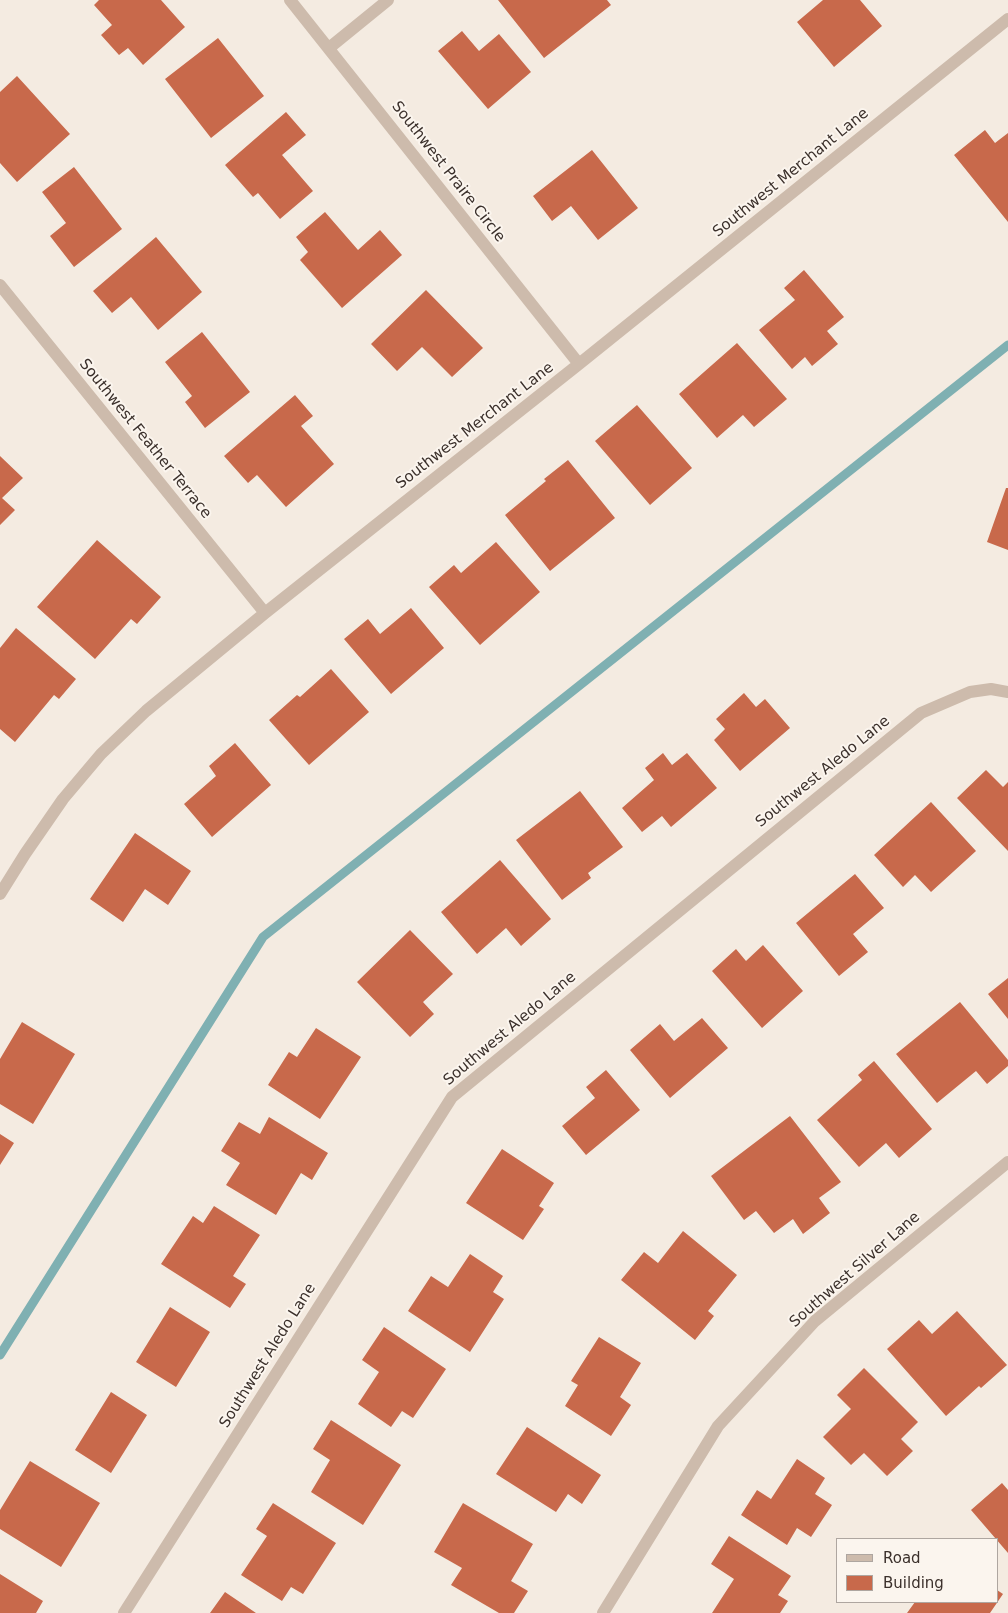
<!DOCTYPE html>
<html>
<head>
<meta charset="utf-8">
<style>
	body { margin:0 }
	#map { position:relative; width:1008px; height:1613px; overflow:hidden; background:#f4ebe1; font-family:"DejaVu Sans",sans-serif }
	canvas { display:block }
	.legend { position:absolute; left:836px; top:1538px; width:162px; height:65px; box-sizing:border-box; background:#fbf5ee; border:1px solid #aea6a0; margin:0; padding:6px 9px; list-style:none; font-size:15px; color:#3b302b }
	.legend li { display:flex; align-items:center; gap:10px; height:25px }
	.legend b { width:25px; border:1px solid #aea6a0 }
</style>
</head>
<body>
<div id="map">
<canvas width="1008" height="1613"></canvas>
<ul class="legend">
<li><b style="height:6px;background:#cdbbac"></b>Road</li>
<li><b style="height:14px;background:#c8694b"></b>Building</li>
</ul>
</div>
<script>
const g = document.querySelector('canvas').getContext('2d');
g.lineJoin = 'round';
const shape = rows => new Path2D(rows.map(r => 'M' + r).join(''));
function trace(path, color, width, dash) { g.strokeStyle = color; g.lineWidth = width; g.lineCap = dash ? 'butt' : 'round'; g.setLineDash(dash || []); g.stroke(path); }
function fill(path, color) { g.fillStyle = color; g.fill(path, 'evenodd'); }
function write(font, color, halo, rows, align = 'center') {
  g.font = font + ' "DejaVu Sans",sans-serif'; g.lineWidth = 4; g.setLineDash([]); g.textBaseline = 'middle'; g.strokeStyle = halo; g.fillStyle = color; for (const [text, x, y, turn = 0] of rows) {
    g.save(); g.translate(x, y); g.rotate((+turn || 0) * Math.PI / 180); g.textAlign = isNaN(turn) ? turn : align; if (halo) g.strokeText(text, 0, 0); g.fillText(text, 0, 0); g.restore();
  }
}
trace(shape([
	[0,1355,263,937,1008,345]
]), '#7fb0b2', 9);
fill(shape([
	[99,0,161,0,185,27,143,65,128,48,119,55,101,35,112,25,94,5],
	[498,0,607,0,611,5,544,58],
	[823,0,860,0,882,26,834,67,797,22],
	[462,31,479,51,499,34,531,72,488,109,438,51],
	[218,38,264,96,211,138,165,79],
	[17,76,70,134,17,182,0,163,0,92],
	[286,112,306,135,282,155,313,191,280,219,258,193,253,197,225,165],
	[985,130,995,143,1008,133,1008,222,954,155],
	[592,150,638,208,598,240,571,206,552,221,533,196],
	[74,167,122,229,74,267,50,236,66,223,42,192],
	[325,212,358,250,380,230,402,255,342,308,300,260,308,252,296,237],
	[156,237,202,292,158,330,131,297,112,313,93,291],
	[804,270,844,317,827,331,838,344,812,366,805,357,792,369,759,330,795,300,784,288],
	[426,290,483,348,452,377,422,347,397,371,371,344],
	[202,332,250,392,205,428,185,402,192,396,165,362],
	[737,343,787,399,754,427,743,415,717,438,679,394],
	[295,395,313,416,301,426,334,464,286,507,257,475,248,483,224,456],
	[637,405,692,468,650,505,595,441],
	[0,456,23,478,2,498,15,510,0,525],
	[568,460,615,518,550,571,505,515,546,481,544,479],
	[1006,488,1008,488,1008,550,987,542],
	[97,540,161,597,137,624,131,619,95,659,37,607],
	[496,542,540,592,480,645,429,587,454,565,461,573],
	[411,608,444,648,391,694,344,639,368,619,380,634],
	[16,628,76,679,59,699,54,695,15,742,0,729,0,648],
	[331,669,369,712,309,765,269,720,297,695,300,697],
	[744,693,756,707,765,699,790,728,740,771,714,740,725,729,716,719],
	[235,743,271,785,212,837,184,804,216,776,209,766],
	[663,753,672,765,687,753,717,788,671,827,662,816,642,832,622,808,654,780,645,768],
	[986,770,1003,787,1008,782,1008,851,957,798],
	[580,791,623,847,588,873,591,878,562,900,516,840],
	[931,802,976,851,931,892,915,875,903,887,874,855],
	[135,833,191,871,168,905,145,889,123,922,90,899],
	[500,860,551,919,521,946,506,928,477,954,441,912],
	[855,874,884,908,853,934,868,952,839,976,796,923],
	[410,930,453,974,423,1002,434,1014,410,1037,357,982],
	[763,945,803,991,762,1028,712,971,736,949,746,961],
	[1008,978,1008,1019,988,994],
	[960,1002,1008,1060,1008,1066,987,1084,976,1071,937,1103,896,1054],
	[702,1018,728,1048,670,1098,630,1050,660,1024,674,1041],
	[22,1022,75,1054,33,1124,0,1104,0,1059],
	[316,1028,361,1057,320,1119,268,1085,289,1052,297,1057],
	[874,1061,932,1129,899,1158,886,1143,859,1167,817,1120,862,1080,858,1075],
	[606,1070,640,1110,586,1155,562,1126,595,1098,586,1087],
	[790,1116,841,1182,819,1198,830,1213,803,1234,793,1219,774,1233,756,1211,744,1220,711,1176],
	[269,1117,328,1153,312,1180,301,1173,276,1215,226,1185,240,1163,221,1151,239,1122,260,1134],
	[0,1134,14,1143,0,1165],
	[502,1149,554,1183,539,1206,544,1209,523,1240,466,1203],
	[214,1206,260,1235,233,1276,246,1284,230,1308,161,1264,193,1216,203,1223],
	[683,1231,737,1275,708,1311,714,1316,695,1340,621,1280,644,1252,658,1263],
	[470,1254,503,1276,493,1292,504,1299,470,1352,408,1311,431,1276,448,1287],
	[170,1307,210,1332,176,1387,136,1362],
	[957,1311,1007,1365,981,1388,979,1386,946,1416,887,1349,919,1320,932,1334],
	[384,1327,446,1369,413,1418,402,1411,391,1427,358,1404,379,1372,362,1360],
	[599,1337,641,1363,620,1397,631,1405,611,1436,565,1406,578,1385,571,1381],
	[864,1368,918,1422,901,1439,913,1451,887,1476,864,1453,851,1465,823,1437,851,1409,837,1395],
	[111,1392,147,1415,111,1473,75,1450],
	[331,1420,401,1465,363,1525,311,1492,330,1460,313,1449],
	[527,1427,601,1475,582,1504,568,1494,556,1512,496,1474],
	[797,1459,825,1478,815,1494,832,1505,811,1537,797,1528,787,1545,741,1515,757,1490,771,1499],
	[30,1461,100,1503,61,1567,0,1529,0,1510],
	[1002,1483,1008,1490,1008,1553,971,1510],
	[273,1503,336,1543,303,1594,291,1587,282,1601,241,1575,267,1536,256,1529],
	[463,1503,533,1544,511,1581,528,1591,514,1613,499,1613,451,1585,462,1568,434,1552],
	[729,1536,791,1576,778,1595,788,1601,780,1613,712,1613,734,1579,711,1564],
	[0,1574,43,1601,36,1613,0,1613],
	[997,1590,1003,1594,990,1613,907,1613,915,1602,997,1602],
	[225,1592,256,1613,210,1613]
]), '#c8694b');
trace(shape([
	[290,0,579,364],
	[329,48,388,0],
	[0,285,265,613],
	[0,894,25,854,63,799,101,754,146,711,265,613,579,364,1008,19],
	[124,1613,452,1097,921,713,970,692,991,689,1008,692],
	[603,1613,718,1426,815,1321,1008,1162]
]), '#cdbbac', 12);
write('15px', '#3b302b', '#fbf5ee', [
	["Southwest Praire Circle",448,172,52],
	["Southwest Merchant Lane",791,173,-39],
	["Southwest Merchant Lane",475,426,-38],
	["Southwest Feather Terrace",145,439,51],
	["Southwest Aledo Lane",823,772,-39],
	["Southwest Aledo Lane",510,1029,-40],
	["Southwest Silver Lane",855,1270,-41],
	["Southwest Aledo Lane",268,1356,-58]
]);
</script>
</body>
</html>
